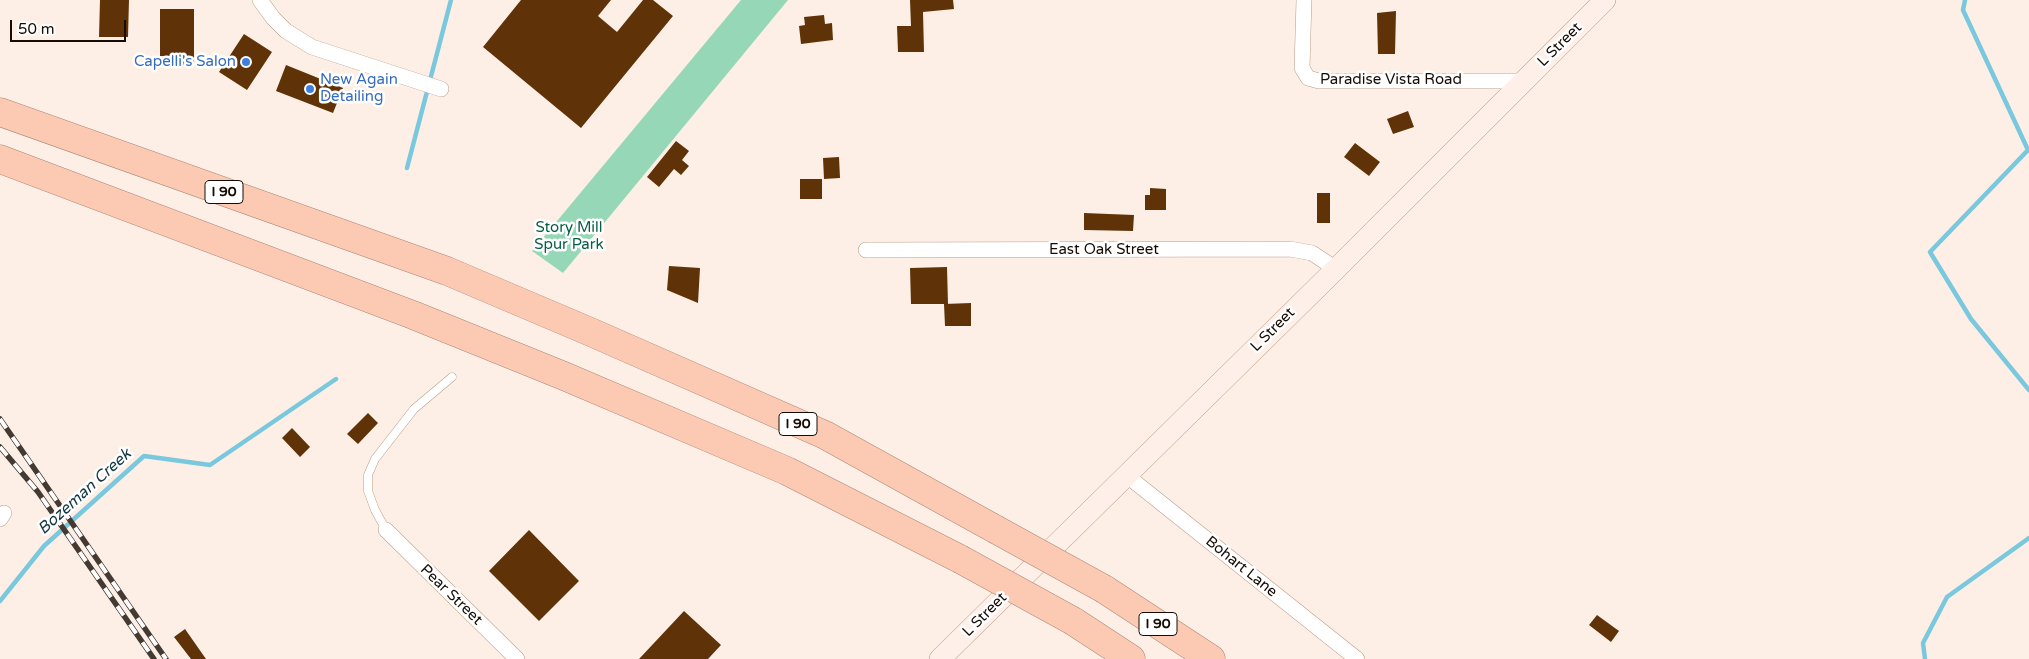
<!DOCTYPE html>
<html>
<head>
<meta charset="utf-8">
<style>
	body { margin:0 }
	#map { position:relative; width:2029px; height:659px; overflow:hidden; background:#fdefe6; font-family:"Varela Round",sans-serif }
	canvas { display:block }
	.scale { position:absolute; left:10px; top:20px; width:116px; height:22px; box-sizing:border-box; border:2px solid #160c05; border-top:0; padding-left:6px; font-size:15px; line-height:18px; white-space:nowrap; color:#160c05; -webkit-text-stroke:4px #fff; paint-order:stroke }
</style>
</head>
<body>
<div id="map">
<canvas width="2029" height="659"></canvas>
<div class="scale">50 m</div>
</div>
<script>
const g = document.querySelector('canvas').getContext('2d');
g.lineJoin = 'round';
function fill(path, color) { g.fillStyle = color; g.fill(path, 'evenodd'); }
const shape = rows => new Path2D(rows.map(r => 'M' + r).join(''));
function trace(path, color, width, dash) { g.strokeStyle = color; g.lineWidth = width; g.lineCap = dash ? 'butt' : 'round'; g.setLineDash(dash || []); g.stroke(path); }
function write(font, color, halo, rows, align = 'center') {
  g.font = font + ' "Varela Round",sans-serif'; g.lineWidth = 5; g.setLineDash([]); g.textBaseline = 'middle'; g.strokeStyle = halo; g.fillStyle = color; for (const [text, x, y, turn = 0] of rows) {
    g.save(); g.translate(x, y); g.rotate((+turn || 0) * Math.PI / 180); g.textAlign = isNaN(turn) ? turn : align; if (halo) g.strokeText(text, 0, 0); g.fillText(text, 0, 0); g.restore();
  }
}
fill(shape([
	[741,0,788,0,563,273,532,251]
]), '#96d7b7');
trace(shape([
	[1965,0,1963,10,2028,150,1930,252,1971,319,2029,390],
	[407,168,451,0],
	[0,601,44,546,144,456,210,465,336,379],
	[1925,659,1923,643,1947,597,2029,538]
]), '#79c8dd', 4.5);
fill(shape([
	[100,0,129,0,128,37,99,37],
	[521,0,611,0,598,16,617,32,643,0,653,0,673,16,581,128,483,47],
	[910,0,953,0,954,9,923,12,924,52,898,52,897,26,911,26],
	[160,9,194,9,194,65,180,65,180,56,160,56],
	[1396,11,1395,54,1378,54,1377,13],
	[824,15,825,24,832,23,833,40,801,44,799,26,805,25,804,17],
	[244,34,272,52,247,90,219,72],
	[286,65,343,88,333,113,276,91],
	[1408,111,1414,127,1393,134,1387,119],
	[676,141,689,151,682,160,689,166,681,175,674,169,659,187,647,177],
	[1355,143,1380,162,1369,176,1344,157],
	[839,157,840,178,824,179,823,158],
	[800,179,822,179,822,199,800,199],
	[1150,188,1166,189,1166,210,1145,210,1145,195,1150,195],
	[1317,193,1330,193,1330,223,1317,223],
	[1084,213,1134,215,1133,231,1084,230],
	[669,266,700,268,698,303,667,290],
	[947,267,948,304,911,304,910,268],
	[971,303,971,326,945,326,944,304],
	[368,413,378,423,358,444,347,434],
	[292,428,310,447,300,457,282,438],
	[529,530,579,581,539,621,489,571],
	[684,611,721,645,708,659,639,659],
	[1597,615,1619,631,1611,642,1589,625],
	[185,629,206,659,191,659,174,637]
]), '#5f3307');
const lane = shape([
	[386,530,375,510,368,491,368,475,375,459,414,409,452,377]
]);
const street = shape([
	[260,0,273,18,286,31,312,47,441,89],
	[1304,0,1302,68,1308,78,1319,81,1524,81],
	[866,250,1290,249,1312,253,1336,269],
	[1126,475,1357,659],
	[0,519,4,513],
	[386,530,517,659]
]);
const secondary = shape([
	[940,659,1336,269,1605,0]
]);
const highway = shape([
	[0,112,447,271,593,333,825,435,995,529],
	[0,159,413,315,564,376,787,471,960,559],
	[1104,589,1211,659],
	[1073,621,1131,659]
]);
trace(lane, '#bb9d87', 9);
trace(street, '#bb9d87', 16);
trace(secondary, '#bb9d87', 22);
trace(highway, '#ac8776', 29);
trace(lane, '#fff', 8);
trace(street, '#fff', 15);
trace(secondary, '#feefe8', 21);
trace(highway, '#fcc9b3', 28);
const rail = shape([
	[0,419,166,659],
	[0,447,38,492,154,659]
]);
trace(rail, '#443a32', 5.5);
trace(rail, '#fff', 4, [11]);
const highwayBridge = shape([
	[995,529,1104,589],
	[960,559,1073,621]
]);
trace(highwayBridge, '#ac8776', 29, []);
trace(highwayBridge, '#fcc9b3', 28);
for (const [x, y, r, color] of [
	[246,62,5,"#3f7fe0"],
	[310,89,5,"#3f7fe0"]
]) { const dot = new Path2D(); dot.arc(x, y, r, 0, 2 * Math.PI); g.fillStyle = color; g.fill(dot); trace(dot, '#fff', 2); }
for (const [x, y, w] of [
	[224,192,38],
	[798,424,38],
	[1158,624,38]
]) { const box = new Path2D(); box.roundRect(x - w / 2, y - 11.5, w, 23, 4); g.fillStyle = '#fff'; g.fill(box); trace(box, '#160c05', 1); }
write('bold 14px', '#160c05', null, [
	["I 90",224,192],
	["I 90",798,424],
	["I 90",1158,624]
]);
write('15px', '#160c05', '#fff', [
	["L Street",1560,45,-45],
	["Paradise Vista Road",1391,80],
	["East Oak Street",1104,250],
	["L Street",1273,330,-45],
	["Bohart Lane",1241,567,39],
	["Pear Street",451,595,44],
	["L Street",985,615,-45]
]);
write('15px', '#366cbe', '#fff', [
	["Capelli's Salon",236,62],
	["New Again",320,80,"left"],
	["Detailing",320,97,"left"]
], 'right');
write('15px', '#065e41', '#fff', [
	["Story Mill",569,228],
	["Spur Park",569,245]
]);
write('italic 16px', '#113740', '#fff', [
	["Bozeman Creek",85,492,-42]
]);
</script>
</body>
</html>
